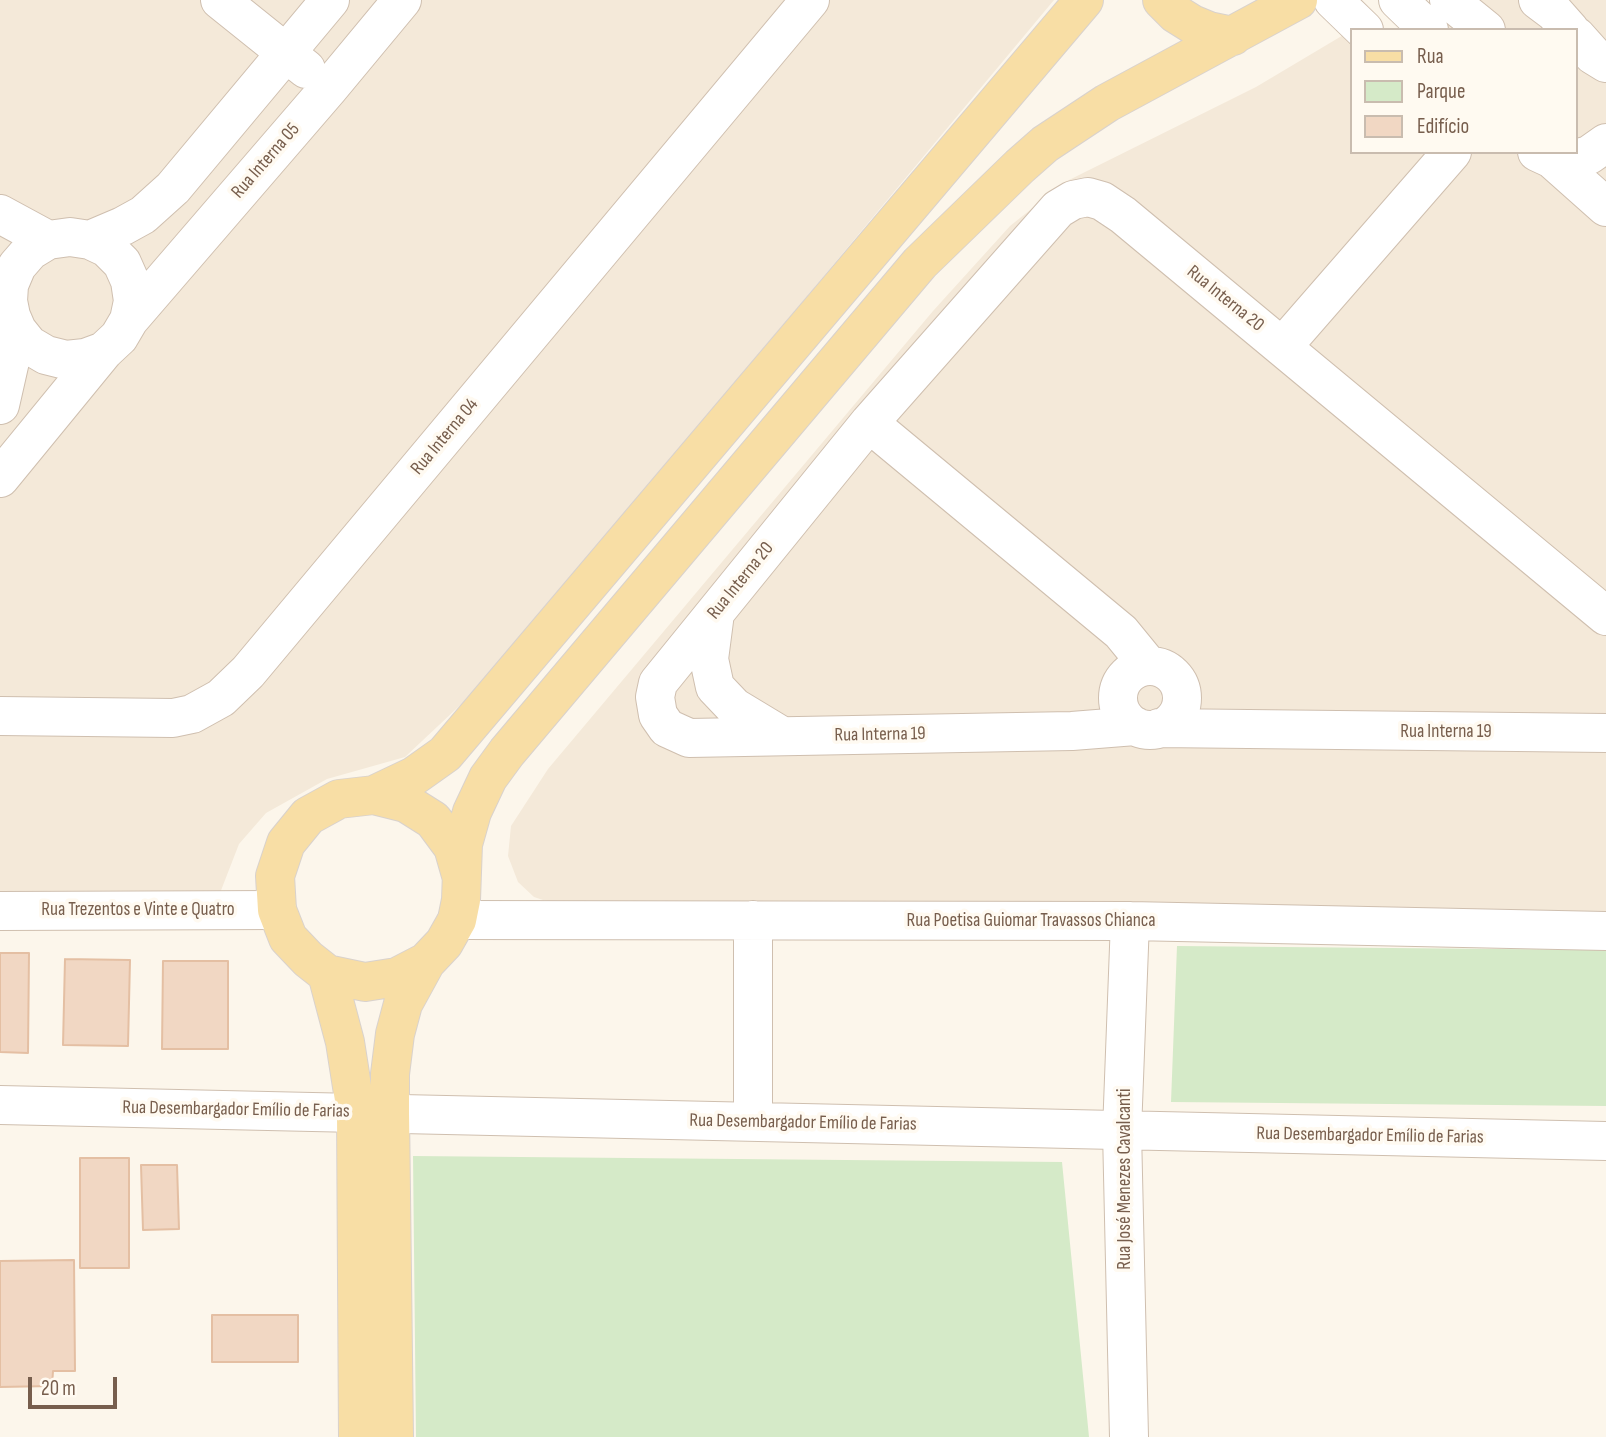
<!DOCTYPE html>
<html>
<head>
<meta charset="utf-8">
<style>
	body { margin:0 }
	#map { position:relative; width:1606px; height:1437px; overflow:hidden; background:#fcf6eb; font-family:"Sofia Sans Condensed",sans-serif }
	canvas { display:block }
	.legend { position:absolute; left:1350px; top:28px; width:228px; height:126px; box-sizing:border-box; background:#fffaf1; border:2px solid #c9bcaf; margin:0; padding:9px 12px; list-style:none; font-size:21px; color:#775e4d }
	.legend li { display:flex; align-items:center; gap:14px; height:35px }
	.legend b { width:35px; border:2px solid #c9bcaf }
	.scale { position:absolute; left:28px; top:1377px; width:89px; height:32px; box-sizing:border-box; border:4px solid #775e4d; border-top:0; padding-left:9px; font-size:21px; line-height:24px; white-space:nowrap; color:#775e4d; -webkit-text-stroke:5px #fffaf1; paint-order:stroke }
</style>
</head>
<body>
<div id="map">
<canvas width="1606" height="1437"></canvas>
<ul class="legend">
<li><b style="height:9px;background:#f8dea5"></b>Rua</li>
<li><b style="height:19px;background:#d5eac8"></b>Parque</li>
<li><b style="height:19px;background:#f1d7c3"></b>Edifício</li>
</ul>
<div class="scale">20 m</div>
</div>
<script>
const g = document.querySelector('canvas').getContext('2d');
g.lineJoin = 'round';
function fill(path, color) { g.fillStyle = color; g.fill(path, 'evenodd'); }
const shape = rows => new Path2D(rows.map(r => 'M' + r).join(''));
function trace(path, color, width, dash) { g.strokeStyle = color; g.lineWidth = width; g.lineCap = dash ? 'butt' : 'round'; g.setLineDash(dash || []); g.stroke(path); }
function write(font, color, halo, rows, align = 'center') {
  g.font = font + ' "Sofia Sans Condensed",sans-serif'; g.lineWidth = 7; g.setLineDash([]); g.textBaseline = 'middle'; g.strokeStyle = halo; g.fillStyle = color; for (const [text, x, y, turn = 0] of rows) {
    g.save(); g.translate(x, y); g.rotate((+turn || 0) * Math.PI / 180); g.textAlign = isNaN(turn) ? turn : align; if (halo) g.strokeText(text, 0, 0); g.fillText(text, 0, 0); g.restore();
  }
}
fill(shape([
	[0,0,1054,0,487,680,405,757,327,779,266,813,239,844,220,893,0,904],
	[1454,0,1606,0,1606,929,564,907,534,897,518,882,508,856,511,826,548,769,933,311,1010,226,1065,182,1256,87,1345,34,1352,40,1352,152,1576,152,1576,30,1429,30]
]), '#f4e9d9');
fill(shape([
	[1177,946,1606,950,1606,1106,1171,1102],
	[413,1156,1062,1162,1089,1437,416,1437]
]), '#d5eac8');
const building = shape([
	[0,953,29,953,28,1053,0,1052,0,953],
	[65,959,130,960,128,1046,63,1045,65,959],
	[163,961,228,961,228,1049,162,1049,163,961],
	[80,1158,129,1158,129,1268,80,1268,80,1158],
	[141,1165,177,1165,179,1229,143,1230,141,1165],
	[74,1260,75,1371,53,1371,52,1386,0,1387,0,1261,74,1260],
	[212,1315,298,1315,298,1362,212,1362,212,1315]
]);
fill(building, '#f1d7c3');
trace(building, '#e4bfa3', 2);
const minor = shape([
	[220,0,306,69],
	[1333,0,1364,30],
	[1398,0,1429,30],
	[1449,0,1486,30],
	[1538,0,1554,12,1570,30],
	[1576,36,1593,55,1606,63],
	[1537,152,1552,159,1570,160,1589,155,1606,143],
	[1552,159,1606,207],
	[0,214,48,240],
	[90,240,123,226,143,215,173,188,330,0],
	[129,320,329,88,402,0],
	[1283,346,1452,152],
	[0,405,17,330],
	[869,423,1121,632,1148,665],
	[0,478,104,351,119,337,129,320,133,301,130,281,122,263,107,248,90,240,70,237,48,240,30,251,17,266,9,285,8,301,11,316,17,330,29,345,46,355,66,360,85,358,104,351],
	[715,613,709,659,715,687,734,707,782,736],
	'1118 698a32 32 0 1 1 64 0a32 32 0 1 1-64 0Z',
	[0,716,173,718,192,714,221,698,248,672,810,0],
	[1135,726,1072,731,689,738,667,728,658,715,655,697,658,683,869,423,1058,209,1073,200,1088,197,1102,201,1123,215,1606,616],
	[1159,728,1606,733],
	[0,911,277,910],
	[457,920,1130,921,1606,931],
	[753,920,753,1121],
	[0,1105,1606,1141],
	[1129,1437,1122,1131,1130,921]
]);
const major = shape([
	[1162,0,1176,14,1192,24,1209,31,1233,36],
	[374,795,406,803,433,820,453,847,461,875],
	[426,962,397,977,365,982,327,974,308,959,288,938,277,910,275,876,286,843,308,816,339,799,374,795,414,776,445,754,1084,0],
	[327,974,345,1042,356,1112,358,1437],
	[394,1437,390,1112,390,1074,395,1034,403,1004,426,962,444,943,457,920,461,900,463,844,472,812,488,778,507,752,920,263,1020,166,1045,144,1107,103,1298,0]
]);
trace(minor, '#cfbfaf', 40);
trace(major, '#d9d2cd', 40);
trace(minor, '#fff', 38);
trace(major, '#f8dea5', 38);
write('19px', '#775e4d', '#fffaf1', [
	["Rua Interna 05",266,161,-49],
	["Rua Interna 20",1225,299,39],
	["Rua Interna 04",445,437,-50],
	["Rua Interna 20",741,581,-51],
	["Rua Interna 19",1446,732],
	["Rua Interna 19",880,735,-1],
	["Rua Trezentos e Vinte e Quatro",138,910],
	["Rua Poetisa Guiomar Travassos Chianca",1031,921],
	["Rua Desembargador Emílio de Farias",236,1110,1],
	["Rua Desembargador Emílio de Farias",803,1123,1],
	["Rua Desembargador Emílio de Farias",1370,1136,1],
	["Rua José Menezes Cavalcanti",1125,1179,-90]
]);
</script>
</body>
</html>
